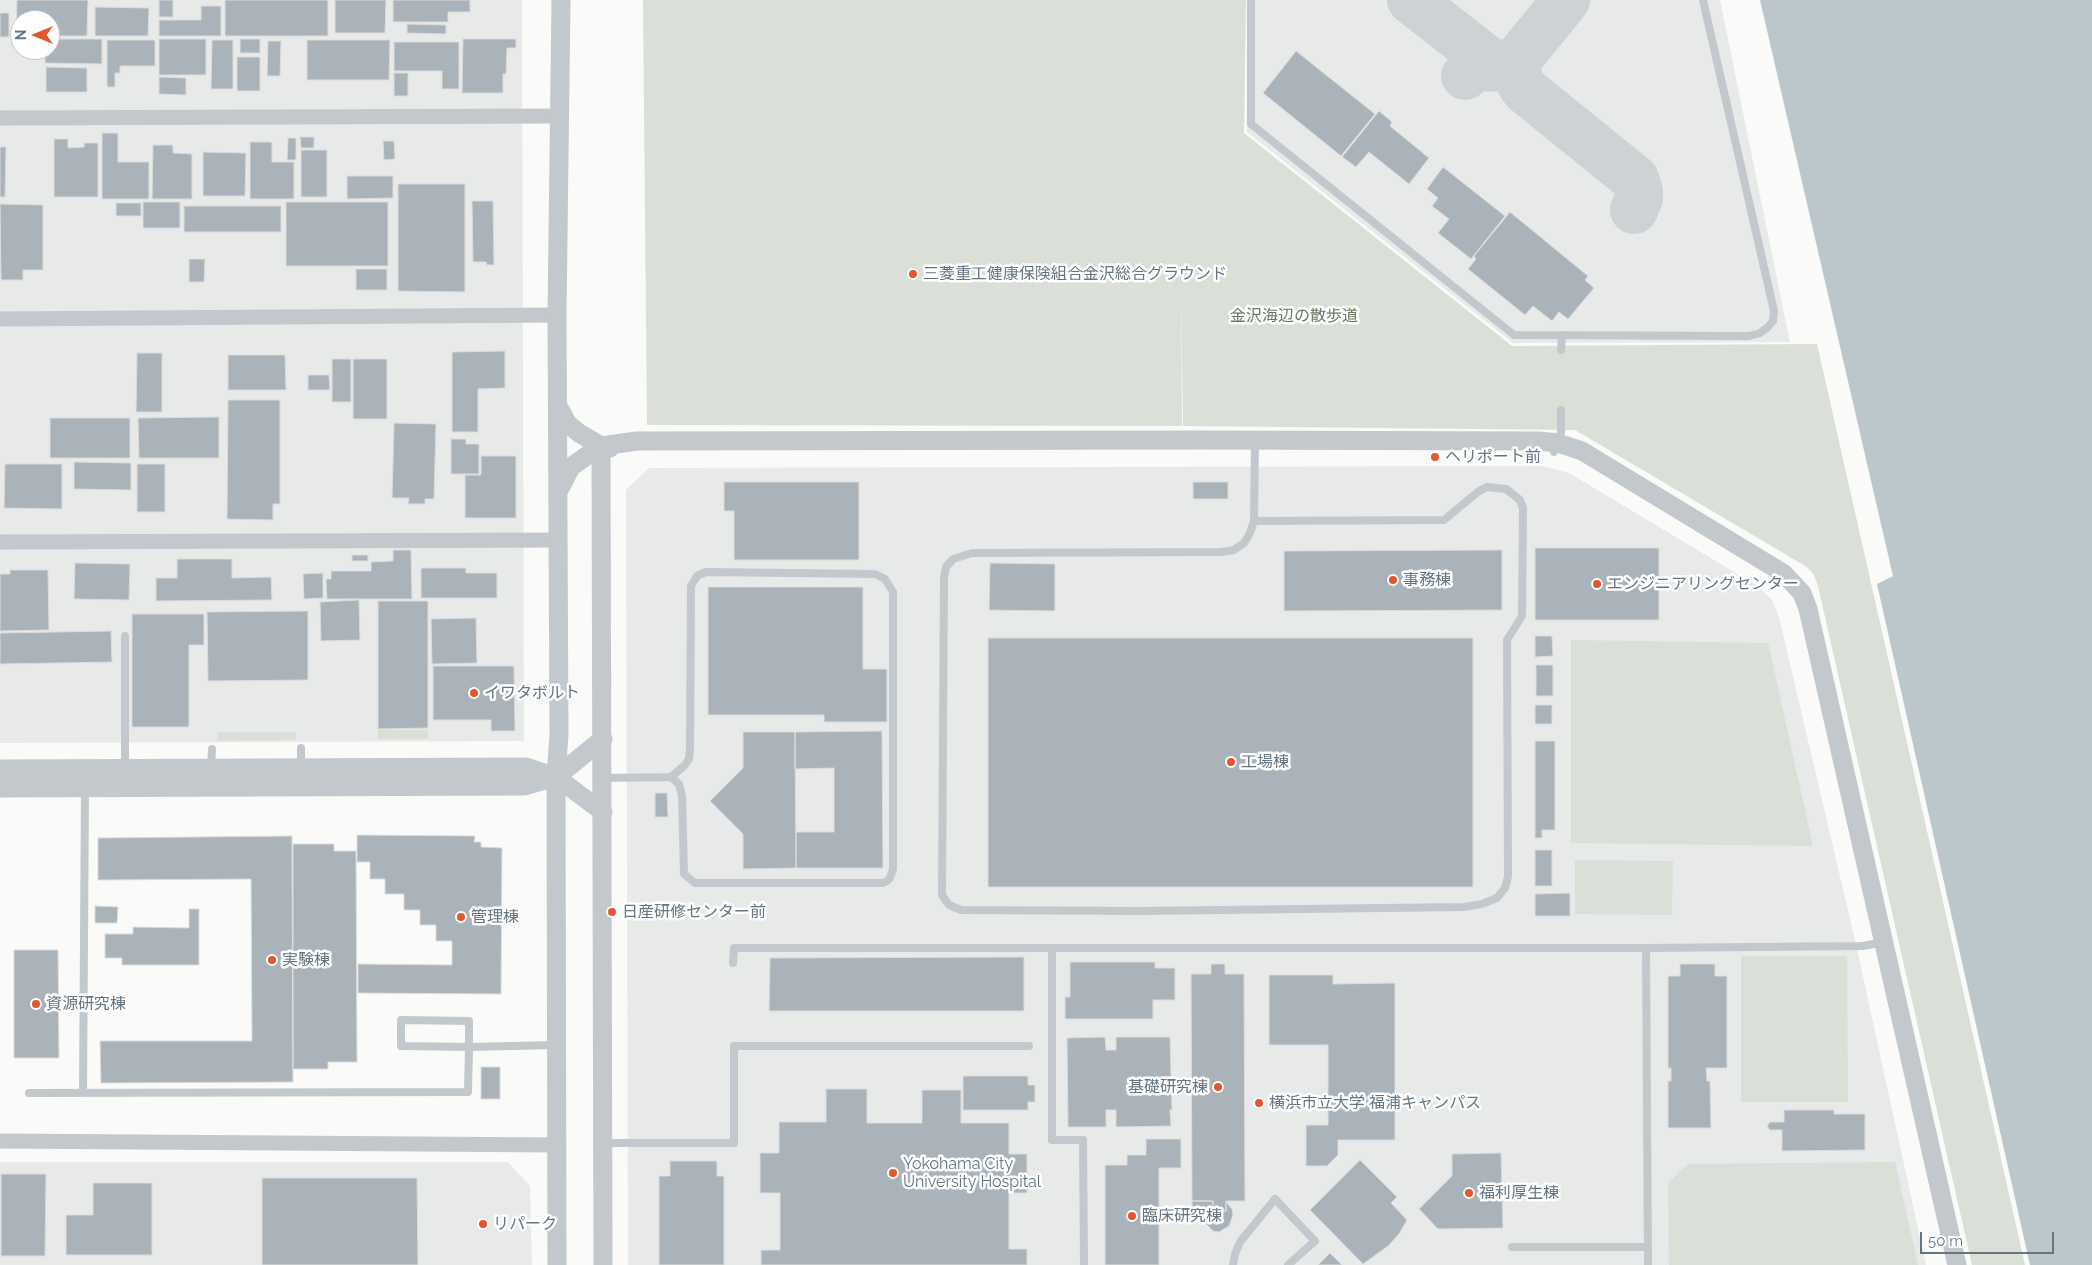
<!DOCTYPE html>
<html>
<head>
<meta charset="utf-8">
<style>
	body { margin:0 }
	#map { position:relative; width:2092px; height:1265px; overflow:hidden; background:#fafaf8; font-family:Raleway,sans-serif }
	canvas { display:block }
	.north { position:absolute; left:10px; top:10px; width:50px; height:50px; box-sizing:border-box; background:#fff; border:1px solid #c1c8cd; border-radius:50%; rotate:270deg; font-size:14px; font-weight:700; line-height:20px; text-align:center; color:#657683 }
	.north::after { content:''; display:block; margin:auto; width:18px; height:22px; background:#e4572e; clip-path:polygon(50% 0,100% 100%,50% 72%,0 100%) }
	.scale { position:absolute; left:1920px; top:1232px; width:134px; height:22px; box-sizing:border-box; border:2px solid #657683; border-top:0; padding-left:6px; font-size:15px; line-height:18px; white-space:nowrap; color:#657683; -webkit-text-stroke:4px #fff; paint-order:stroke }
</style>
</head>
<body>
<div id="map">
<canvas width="2092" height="1265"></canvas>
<div class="north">N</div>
<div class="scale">50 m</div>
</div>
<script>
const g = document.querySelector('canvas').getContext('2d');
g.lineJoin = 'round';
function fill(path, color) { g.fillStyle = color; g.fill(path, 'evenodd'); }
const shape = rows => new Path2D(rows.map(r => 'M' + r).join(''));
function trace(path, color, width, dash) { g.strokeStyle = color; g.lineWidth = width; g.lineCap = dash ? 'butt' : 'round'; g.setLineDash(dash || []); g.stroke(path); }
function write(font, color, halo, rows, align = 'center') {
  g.font = font + ' Raleway,"Noto Sans JP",sans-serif'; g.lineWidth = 5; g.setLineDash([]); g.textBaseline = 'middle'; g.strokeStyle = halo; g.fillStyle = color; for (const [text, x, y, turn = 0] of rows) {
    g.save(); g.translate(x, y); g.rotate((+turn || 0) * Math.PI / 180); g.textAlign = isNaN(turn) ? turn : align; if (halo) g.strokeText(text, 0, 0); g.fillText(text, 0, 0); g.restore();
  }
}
fill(shape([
	[0,0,522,0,524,741,0,743],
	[20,20,50,20,50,50,20,50],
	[1248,0,1720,0,1790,342,1513,343,1247,132],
	[1542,466,1569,473,1759,587,1772,600,1779,617,1855,940,1926,1265,628,1265,626,490,649,468],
	[0,1162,508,1162,530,1186,532,1265,0,1265]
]), '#e8e9e9');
fill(shape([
	[643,0,1246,0,1244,133,1512,346,1817,344,2025,1265,1972,1265,1818,586,1814,575,1807,567,1575,430,1183,426,1181,282,1182,426,647,425],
	[1571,640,1768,643,1813,846,1571,843],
	[378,730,428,730,428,739,378,739],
	[217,732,296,732,296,740,218,741],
	[1575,860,1673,861,1672,915,1575,914],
	[1741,956,1847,956,1848,1102,1741,1102],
	[1895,1162,1918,1265,1669,1265,1668,1183,1688,1164]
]), '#dadfd7');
fill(shape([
	[1760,0,2092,0,2092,1265,2030,1265,1877,584,1893,576]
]), '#bbc7cb');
trace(shape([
	[1411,0,1489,61,1502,65,1516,61],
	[1519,60,1517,66,1518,79,1525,90,1635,179,1639,191,1639,198,1634,210],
	[1465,76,1471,70,1482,67,1502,68,1514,64,1566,0]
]), '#ced2d4', 48);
const building = shape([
	[17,0,88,0,87,36,50,36,50,20,20,20,20,36,16,36,17,0],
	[159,0,173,0,173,17,159,17,159,0],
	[225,0,328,0,328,36,225,36,225,0],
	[335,0,386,0,385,33,335,33,335,0],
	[393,0,470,0,470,12,448,12,448,22,393,22,393,0],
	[201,6,221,6,221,36,159,36,159,20,201,20,201,6],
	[95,7,149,8,148,36,95,36,95,7],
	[0,13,9,13,9,37,0,37,0,13],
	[407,24,446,25,446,34,407,33,407,24],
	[50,39,102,39,102,64,45,63,45,50,50,50,50,39],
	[159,39,206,39,206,75,159,75,159,39],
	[240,39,260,39,260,53,240,53,240,39],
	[463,39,516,39,516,48,507,48,506,74,503,74,503,93,462,93,463,39],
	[107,40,155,40,155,66,120,66,120,73,115,73,115,87,107,87,107,40],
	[212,40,233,40,233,89,211,89,212,40],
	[307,40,390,40,389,80,307,80,307,40],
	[268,41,281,41,280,76,267,76,268,41],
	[394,42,459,42,459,89,442,89,442,71,394,71,394,42],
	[1296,51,1375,114,1341,156,1263,93,1296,51],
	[237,57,260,57,260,91,237,91,237,57],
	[46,67,87,68,87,92,46,92,46,67],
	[394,73,408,73,408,96,394,96,394,73],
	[159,77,186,78,186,95,159,94,159,77],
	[1379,111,1392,122,1390,126,1429,158,1409,184,1369,152,1356,167,1342,157,1379,111],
	[102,133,118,133,118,162,149,162,149,199,102,199,102,133],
	[300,137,314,137,314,148,301,148,300,137],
	[288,138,296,138,296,160,287,160,288,138],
	[54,139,68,139,68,148,84,147,84,143,98,143,98,197,54,197,54,139],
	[383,141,394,141,395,159,384,160,383,141],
	[250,142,272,142,272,162,294,162,294,199,250,199,250,142],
	[153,145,173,145,173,153,192,154,192,199,152,199,153,145],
	[0,147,6,147,5,197,0,197,0,147],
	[301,150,327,150,327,197,301,197,301,150],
	[203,152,246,153,245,196,203,196,203,152],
	[1443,167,1505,216,1471,259,1438,233,1449,219,1432,206,1438,198,1427,189,1443,167],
	[347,176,393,176,393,198,347,199,347,176],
	[398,184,465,184,465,292,398,291,398,184],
	[472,201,493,201,494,265,487,265,486,262,473,262,472,201],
	[143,202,180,202,180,228,143,228,143,202],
	[286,202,388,202,388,266,286,266,286,202],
	[116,203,141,203,141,216,116,216,116,203],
	[0,204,43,205,43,270,23,270,23,280,1,280,0,204],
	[184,206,281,206,281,232,184,232,184,206],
	[1510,212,1588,276,1585,280,1594,288,1568,319,1559,312,1552,321,1533,306,1525,315,1468,269,1476,259,1474,256,1510,212],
	[189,259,205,259,204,282,189,282,189,259],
	[356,269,387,269,387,290,356,290,356,269],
	[505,351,505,388,478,389,478,432,452,432,452,352,505,351],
	[137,353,162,353,162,412,136,412,137,353],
	[228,355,285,355,286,390,228,390,228,355],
	[332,359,351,359,351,402,332,402,332,359],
	[353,359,387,359,387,419,353,419,353,359],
	[308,375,329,375,330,390,308,390,308,375],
	[228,400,280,400,280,504,273,504,273,520,227,519,228,400],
	[219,417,219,458,139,458,138,418,219,417],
	[50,418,130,418,130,458,50,458,50,418],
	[394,423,436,424,434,499,425,499,425,504,408,504,409,498,392,498,394,423],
	[451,439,466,439,466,444,479,444,479,474,451,474,451,439],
	[481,456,516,456,516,518,465,518,465,475,481,475,481,456],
	[74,462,131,463,131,490,74,489,74,462],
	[5,464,62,464,62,509,4,508,5,464],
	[137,464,165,464,165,512,137,512,137,464],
	[724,482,859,482,859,560,734,560,734,511,724,511,724,482],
	[1193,482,1228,482,1228,499,1193,499,1193,482],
	[1535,548,1659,548,1659,620,1535,620,1535,548],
	[393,550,411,550,412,599,327,599,326,579,331,579,331,571,371,571,371,562,393,561,393,550],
	[1502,550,1502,610,1284,611,1284,551,1502,550],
	[352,555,368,555,368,561,352,561,352,555],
	[177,559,232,559,232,578,271,577,272,600,156,601,156,578,177,578,177,559],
	[75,563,130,564,129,600,74,599,75,563],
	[990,563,1055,564,1055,611,989,610,990,563],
	[421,568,466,568,466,573,497,573,497,598,421,598,421,568],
	[10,570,48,570,49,630,0,631,0,574,10,574,10,570],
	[323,573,323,598,304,599,303,574,323,573],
	[708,587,863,587,863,669,887,669,887,722,824,722,824,715,708,715,708,587],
	[359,600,360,640,321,641,320,602,359,600],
	[378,601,428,601,428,728,378,729,378,601],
	[308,611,308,680,208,681,207,612,308,611],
	[132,614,204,614,204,645,189,645,189,727,132,727,132,614],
	[476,618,477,663,432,664,431,619,476,618],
	[111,631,112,662,0,664,0,633,111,631],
	[1535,636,1552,636,1553,656,1535,657,1535,636],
	[988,638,1473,638,1473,887,988,887,988,638],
	[1536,665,1553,665,1553,696,1536,696,1536,665],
	[433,666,514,666,515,731,491,731,491,720,433,720,433,666],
	[1535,705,1552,705,1552,724,1535,724,1535,705],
	[882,731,883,868,796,868,796,832,834,832,834,768,795,769,795,732,882,731],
	[743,732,795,732,796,868,743,869,743,834,710,801,743,768,743,732],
	[1535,741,1555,741,1555,830,1542,830,1542,838,1535,838,1535,741],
	[655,793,667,793,668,817,655,817,655,793],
	[357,835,475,836,474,842,481,842,481,847,502,848,501,994,358,993,358,964,452,965,452,941,436,941,436,925,420,925,420,910,404,910,404,894,385,894,385,879,370,879,370,862,357,862,357,835],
	[292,836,293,1082,101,1083,100,1041,252,1041,251,879,98,880,98,838,292,836],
	[293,844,334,844,334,851,356,851,357,1062,328,1062,328,1069,293,1069,293,844],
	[1535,850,1552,850,1552,886,1535,886,1535,850],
	[1570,893,1570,916,1535,916,1535,894,1570,893],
	[95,906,118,907,117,923,95,923,95,906],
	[189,909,199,909,199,965,122,965,122,958,105,958,105,934,133,934,133,927,189,928,189,909],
	[14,950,58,950,59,1058,14,1058,14,950],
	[1024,957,1024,1011,769,1011,770,958,1024,957],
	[1070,962,1155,962,1155,968,1175,968,1175,1000,1153,1000,1153,1019,1065,1019,1065,997,1070,997,1070,962],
	[1211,964,1225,964,1225,974,1244,974,1245,1201,1226,1201,1226,1211,1213,1211,1213,1201,1192,1201,1191,974,1211,974,1211,964],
	[1680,964,1715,964,1715,976,1727,976,1727,1068,1706,1068,1707,1081,1710,1081,1711,1128,1668,1128,1668,1081,1671,1081,1671,1068,1668,1068,1668,976,1680,976,1680,964],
	[1269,975,1333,975,1333,984,1395,983,1395,1140,1338,1140,1338,1155,1327,1166,1306,1166,1306,1125,1328,1125,1328,1045,1269,1045,1269,975],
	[1105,1037,1106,1050,1116,1050,1116,1037,1170,1037,1172,1110,1170,1110,1171,1126,1116,1127,1116,1110,1106,1110,1106,1127,1068,1127,1067,1038,1105,1037],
	[481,1067,500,1067,500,1099,481,1099,481,1067],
	[963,1076,1028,1076,1028,1085,1035,1085,1035,1102,1028,1102,1028,1110,963,1110,963,1076],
	[826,1089,867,1089,867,1123,922,1123,922,1090,961,1090,961,1123,1009,1123,1009,1154,1027,1154,1027,1193,1009,1193,1009,1249,1027,1249,1027,1265,761,1265,761,1250,780,1250,780,1193,760,1193,760,1153,779,1153,779,1122,826,1122,826,1089],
	[1784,1110,1834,1110,1834,1114,1865,1114,1865,1150,1782,1151,1782,1130,1770,1130,1767,1126,1770,1122,1784,1122,1784,1110],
	[1146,1139,1181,1139,1181,1168,1159,1168,1159,1265,1105,1265,1105,1165,1127,1165,1127,1155,1146,1155,1146,1139],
	[1501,1153,1503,1228,1438,1229,1419,1209,1452,1176,1452,1154,1501,1153],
	[1360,1160,1397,1197,1391,1203,1407,1220,1399,1234,1388,1246,1363,1264,1310,1210,1360,1160],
	[670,1161,717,1161,717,1176,724,1176,724,1265,659,1265,659,1176,670,1176,670,1161],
	[1,1174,46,1174,45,1256,1,1256,1,1174],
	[262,1178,417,1178,418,1265,262,1265,262,1178],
	[93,1183,152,1183,152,1255,66,1255,66,1215,93,1215,93,1183],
	[1192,1201,1213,1201,1213,1211,1226,1211,1226,1202,1232,1209,1233,1215,1229,1226,1219,1232,1213,1231,1192,1210,1192,1201],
	[1330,1253,1342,1265,1318,1265,1330,1253]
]);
fill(building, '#aab3b9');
trace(building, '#dcdcda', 1);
trace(shape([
	[1251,0,1251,124,1514,335,1749,336,1760,333,1768,327,1773,321,1774,311,1703,0],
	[1561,350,1562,335],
	[1554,452,1561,432,1561,410],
	[1254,521,1250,533,1244,543,1234,550,1222,552,972,553,953,559,946,567,944,578,942,895,949,905,961,910,1140,911,1464,907,1482,904,1497,898,1505,888,1508,876,1507,640,1522,616,1523,508,1520,500,1506,489,1487,487,1479,491,1444,520,1254,521,1255,440],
	[125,636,125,768],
	[211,768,212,749],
	[301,768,301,748],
	[603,778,671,777,684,766,689,759,690,748,691,586,697,576,706,572,875,574,885,579,893,592,893,869,890,878,887,881,883,883,695,883,684,874,682,796,679,784,671,777],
	[1646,948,1648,1265],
	[733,963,734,948,1052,948],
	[401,1020,469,1021,469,1047,401,1046,401,1020],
	[29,1093,468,1092,469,1047,556,1045],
	[83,1093,85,788],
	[604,1143,734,1143,734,1046,1029,1046],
	[1512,1247,1648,1247],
	[1084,1265,1083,1140,1052,1140,1052,948,1646,948,1863,946,1883,942],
	[1233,1265,1235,1254,1240,1242,1275,1199,1315,1241,1288,1265]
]), '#c3c8cc', 8);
trace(shape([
	[0,118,558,116],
	[0,319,557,315],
	[0,542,559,540],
	[0,1141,557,1145]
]), '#c3c8cc', 15);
trace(shape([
	[558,406,568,424,579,433,601,446,610,448],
	[601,446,603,1265],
	[559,490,571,467,592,452,601,446,637,441,1203,440,1539,441,1558,443,1582,451,1783,573,1802,593,1808,609,1957,1265],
	[0,769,526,767,556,777,603,812],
	[0,788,525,786,556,777,603,739],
	[557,1265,556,777,559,734,557,315,561,0]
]), '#c3c8cc', 19);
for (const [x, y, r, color] of [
	[913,274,5,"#e4572e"],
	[1435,457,5,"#e4572e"],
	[1393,580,5,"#e4572e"],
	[1597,584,5,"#e4572e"],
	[474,693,5,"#e4572e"],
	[1231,762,5,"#e4572e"],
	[612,912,5,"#e4572e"],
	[461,917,5,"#e4572e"],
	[272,960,5,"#e4572e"],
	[36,1004,5,"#e4572e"],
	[1218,1087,5,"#e4572e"],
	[1259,1103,5,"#e4572e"],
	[893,1173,5,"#e4572e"],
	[1469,1193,5,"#e4572e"],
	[1132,1216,5,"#e4572e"],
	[483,1224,5,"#e4572e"]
]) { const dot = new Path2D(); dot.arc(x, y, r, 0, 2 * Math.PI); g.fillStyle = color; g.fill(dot); trace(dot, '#fff', 2); }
write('16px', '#657683', '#fff', [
	["三菱重工健康保険組合金沢総合グラウンド",923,274],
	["ヘリポート前",1445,457],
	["事務棟",1403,580],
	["エンジニアリングセンター",1607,584],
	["イワタボルト",484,693],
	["工場棟",1241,762],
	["日産研修センター前",622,912],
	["管理棟",471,917],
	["実験棟",282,960],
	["資源研究棟",46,1004],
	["基礎研究棟",1208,1087,"right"],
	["横浜市立大学 福浦キャンパス",1269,1103],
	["Yokohama City",903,1164],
	["University Hospital",903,1182],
	["福利厚生棟",1479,1193],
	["臨床研究棟",1142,1216],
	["リパーク",493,1224]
], 'left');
write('16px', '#687a64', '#fff', [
	["金沢海辺の散歩道",1294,316]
]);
</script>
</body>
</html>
